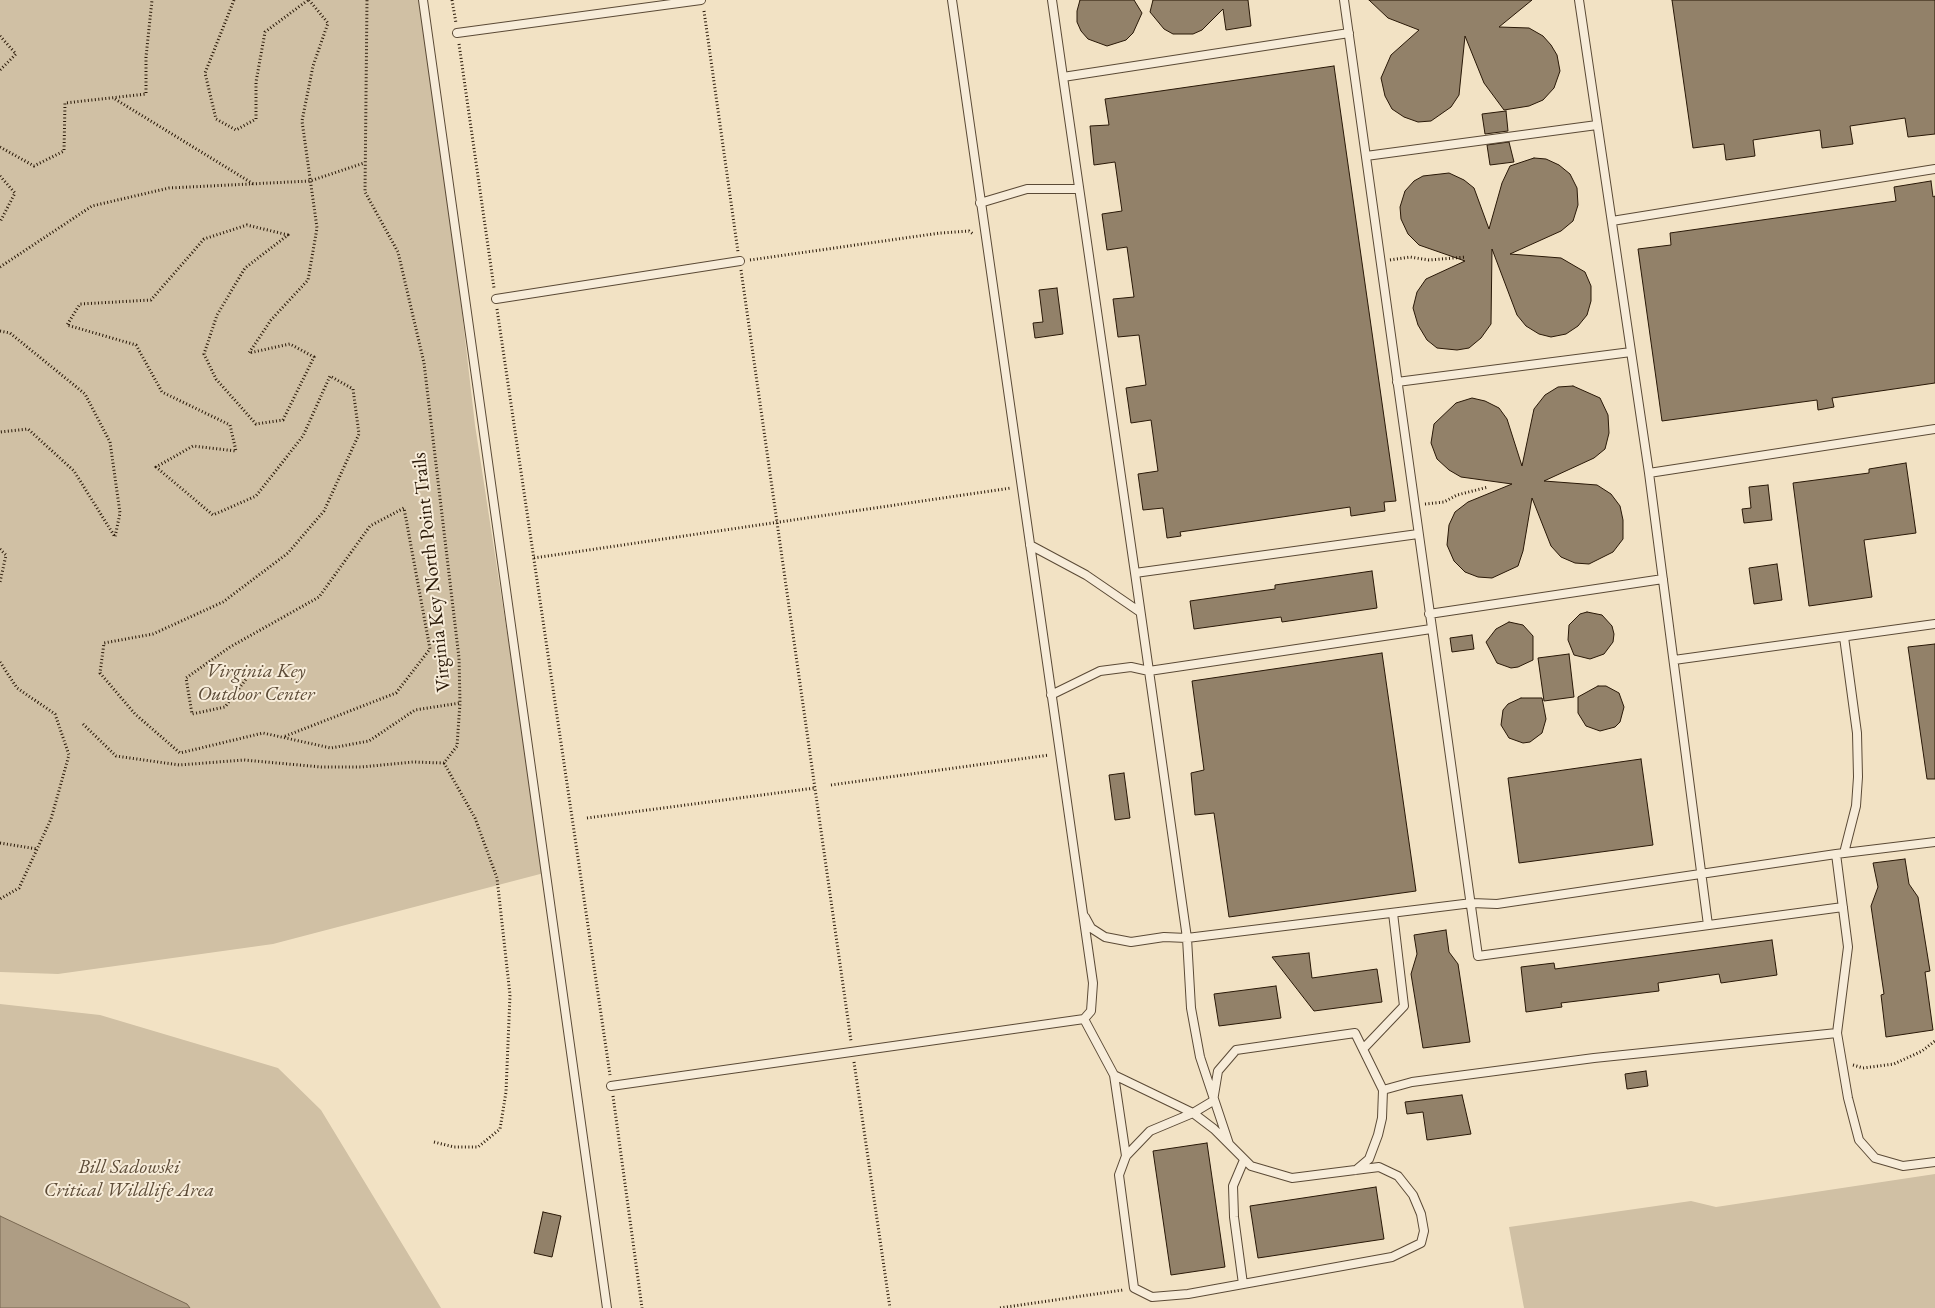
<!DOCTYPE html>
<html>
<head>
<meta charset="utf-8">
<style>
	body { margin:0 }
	canvas { display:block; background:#f2e2c4 }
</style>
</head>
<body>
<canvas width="1935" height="1308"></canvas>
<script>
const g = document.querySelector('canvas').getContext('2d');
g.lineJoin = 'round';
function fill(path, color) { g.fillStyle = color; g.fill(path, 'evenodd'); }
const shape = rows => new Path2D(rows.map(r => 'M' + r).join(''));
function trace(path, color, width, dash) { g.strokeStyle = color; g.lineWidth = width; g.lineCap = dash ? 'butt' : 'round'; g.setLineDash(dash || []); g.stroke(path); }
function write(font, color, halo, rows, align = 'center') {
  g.font = font + ' "EB Garamond",serif'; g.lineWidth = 4; g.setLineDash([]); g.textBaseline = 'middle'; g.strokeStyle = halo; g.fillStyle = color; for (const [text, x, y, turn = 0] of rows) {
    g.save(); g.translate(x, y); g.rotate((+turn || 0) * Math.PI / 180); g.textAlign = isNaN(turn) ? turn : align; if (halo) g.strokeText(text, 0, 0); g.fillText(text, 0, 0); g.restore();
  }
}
fill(shape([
	[0,0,426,0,475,425,544,873,273,944,58,974,0,972],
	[0,1004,100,1015,278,1068,321,1110,441,1308,0,1308],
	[1935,1174,1935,1308,1524,1308,1509,1227,1691,1201,1716,1207]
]), '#d0c0a4');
const water = shape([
	[0,1216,187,1304,190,1308,0,1308,0,1216]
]);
fill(water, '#ae9d84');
trace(water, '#796852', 1);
const building = shape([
	[1080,0,1134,0,1142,13,1133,33,1126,40,1107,46,1088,39,1081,31,1077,22,1077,11,1080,0],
	[1153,0,1248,0,1251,26,1226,30,1223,9,1202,30,1193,34,1173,34,1164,29,1150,12,1153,0],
	[1369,0,1532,0,1499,27,1529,28,1543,36,1551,45,1557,55,1560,71,1554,88,1543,100,1529,106,1504,110,1484,83,1465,36,1459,95,1451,107,1431,121,1418,122,1404,117,1392,109,1385,96,1381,78,1391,55,1419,30,1388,18,1369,0],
	[1672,0,1935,0,1935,134,1908,137,1905,118,1850,126,1853,144,1822,148,1820,130,1753,140,1755,156,1726,160,1724,144,1693,148,1672,0],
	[1334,66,1396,501,1384,502,1385,511,1351,516,1350,507,1180,532,1181,536,1167,538,1163,508,1143,510,1138,474,1158,471,1151,420,1131,423,1126,388,1146,385,1139,335,1118,337,1113,299,1134,297,1127,247,1107,250,1102,214,1122,211,1115,162,1094,165,1090,126,1109,125,1105,99,1334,66],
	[1506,111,1508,131,1485,134,1482,114,1506,111],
	[1509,142,1514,162,1490,165,1487,145,1509,142],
	[1534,158,1546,159,1559,165,1570,174,1577,188,1578,205,1573,221,1561,231,1510,254,1561,258,1585,272,1591,286,1591,301,1587,315,1578,326,1566,334,1551,337,1539,334,1526,326,1517,315,1492,249,1491,324,1481,338,1469,348,1457,350,1437,348,1427,340,1418,325,1413,308,1417,292,1426,279,1465,261,1419,245,1408,234,1401,219,1400,207,1405,191,1414,181,1423,176,1449,173,1464,180,1474,188,1489,229,1502,183,1510,166,1534,158],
	[1931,181,1933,197,1935,196,1935,383,1832,398,1834,407,1818,410,1817,400,1662,421,1638,249,1671,245,1670,233,1896,201,1894,187,1931,181],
	[1057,288,1063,334,1035,338,1033,323,1043,322,1039,290,1057,288],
	[1573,386,1600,398,1608,415,1609,433,1605,449,1594,458,1544,481,1597,485,1611,494,1620,506,1623,520,1623,539,1613,552,1589,564,1575,563,1561,557,1551,546,1532,498,1523,551,1518,566,1492,578,1478,577,1465,572,1454,561,1447,545,1449,525,1455,512,1468,502,1512,484,1461,477,1449,470,1437,459,1431,443,1434,424,1456,403,1472,398,1485,401,1499,408,1507,419,1522,466,1534,409,1545,395,1558,387,1573,386],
	[1906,463,1916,533,1864,540,1872,597,1809,606,1793,483,1869,473,1869,469,1906,463],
	[1768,485,1772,520,1744,523,1742,509,1751,508,1749,487,1768,485],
	[1777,564,1782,600,1754,604,1749,568,1777,564],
	[1372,571,1377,608,1282,622,1281,617,1194,629,1190,601,1275,589,1275,585,1372,571],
	[1587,612,1602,615,1612,626,1614,634,1613,642,1604,654,1590,659,1574,655,1568,640,1569,625,1580,614,1587,612],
	[1509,622,1523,625,1533,636,1533,660,1518,667,1511,668,1497,663,1486,642,1496,629,1509,622],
	[1472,635,1474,649,1452,652,1450,638,1472,635],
	[1935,644,1935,779,1927,779,1908,647,1935,644],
	[1382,653,1416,891,1229,917,1214,813,1195,815,1191,773,1204,770,1192,681,1382,653],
	[1569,654,1574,697,1544,701,1538,658,1569,654],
	[1598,686,1606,686,1619,693,1624,707,1620,722,1615,727,1600,731,1586,726,1578,713,1578,697,1598,686],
	[1521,698,1542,698,1546,719,1542,733,1530,742,1523,743,1509,738,1501,725,1503,710,1508,704,1521,698],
	[1641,759,1653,845,1519,863,1508,778,1641,759],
	[1124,773,1130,818,1115,820,1109,775,1124,773],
	[1905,859,1909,884,1918,897,1930,971,1925,972,1933,1030,1886,1037,1881,995,1884,994,1871,906,1878,887,1873,863,1905,859],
	[1446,930,1449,952,1458,964,1470,1042,1423,1048,1411,974,1417,954,1414,935,1446,930],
	[1772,940,1777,975,1721,983,1719,974,1658,983,1659,991,1561,1003,1562,1007,1526,1012,1521,967,1554,963,1555,969,1772,940],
	[1309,953,1312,978,1377,969,1382,1002,1314,1011,1272,957,1309,953],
	[1276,986,1281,1018,1219,1026,1214,994,1276,986],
	[1646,1071,1648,1086,1627,1089,1625,1074,1646,1071],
	[1462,1095,1471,1134,1427,1140,1423,1112,1407,1114,1405,1102,1462,1095],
	[1207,1143,1225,1267,1171,1275,1153,1151,1207,1143],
	[1376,1187,1384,1239,1258,1258,1250,1206,1376,1187],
	[543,1212,561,1216,552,1257,534,1253,543,1212]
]);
fill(building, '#928169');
trace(building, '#291807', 1);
const service = shape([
	[423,0,607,1308],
	[1052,0,1063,77,1349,33],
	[1344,0,1478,956,1843,907],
	[1579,0,1649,473,1708,925],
	[457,33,701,0],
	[1063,77,1135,573,1418,534],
	[1366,156,1597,125],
	[980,203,1027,189,1079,189],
	[1612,221,1935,169],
	[496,299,740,261],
	[1397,382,1631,352],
	[1649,473,1935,429],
	[1030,545,1086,575,1140,612],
	[1135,573,1149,671,1431,629],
	[1429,614,1663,579],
	[1674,660,1935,624],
	[1051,695,1100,671,1131,667,1149,671,1187,938,1472,903,1497,904,1836,854,1935,842],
	[1844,853,1856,806,1858,777,1857,733,1844,637],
	[1836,854,1848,947,1837,1033,1848,1098,1859,1140,1875,1158,1903,1166,1935,1162],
	[1085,917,1091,928,1105,937,1131,942,1164,937,1187,938,1191,1008,1200,1057,1229,1144,1251,1166,1292,1178,1379,1167,1398,1176,1413,1195,1421,1214,1424,1231,1421,1243,1392,1257,1188,1294,1152,1297,1134,1288,1119,1175,1126,1156,1150,1131,1193,1113,1214,1129,1229,1144],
	[1084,1019,1114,1075,1193,1113,1213,1101,1218,1071,1236,1050,1355,1033,1383,1090,1382,1118,1378,1135,1369,1159,1356,1170],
	[1363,1049,1404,1006,1393,913],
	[1114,1075,1126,1156],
	[611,1086,1084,1019,1091,1011,1093,983,952,0],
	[1383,1090,1412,1082,1594,1058,1837,1033],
	[1243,1284,1234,1217,1233,1186,1244,1160]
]);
trace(service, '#5b4a36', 10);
trace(shape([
	[234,0,205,73,216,119,236,130,256,119,256,82,265,32,308,0],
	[309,0,328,23,313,66,302,121,317,228,308,280,271,320,249,353,290,344,314,357,283,420,256,424,216,379,204,354,217,315,245,268,288,235,247,225,204,239,151,300,80,304,67,325,136,345,162,392,230,425,236,451,193,446,156,467,213,515,256,496,303,436,330,376,353,389,359,434,324,511,288,553,223,602,153,634,104,643,100,673,135,714,180,753,263,733,331,748,369,741,415,710,460,703,459,658,424,363,398,252,365,192,367,0],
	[452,0,456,23],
	[704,11,738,252],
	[0,36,16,54,0,70],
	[459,44,494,288],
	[115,99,255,185],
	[0,147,34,166,64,151,65,103,146,94,146,57,152,0],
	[0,176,15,193,0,222],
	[750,260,940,233,969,231,973,234],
	[1390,260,1410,257,1429,260,1466,257],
	[0,267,92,206,169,188,310,181,364,163],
	[741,270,851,1041],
	[497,309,610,1075],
	[0,331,10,333,85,394,110,442,120,513,115,537,74,471,28,429,0,432],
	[1425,504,1444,502,1457,495,1488,487],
	[0,549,6,555,0,582],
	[534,558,1011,488],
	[0,662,17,688,55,714,69,755,51,819,19,888,0,899],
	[250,674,225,707,192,714,186,678,230,647,319,597,370,526,404,508,430,649,396,693,283,737],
	[83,724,116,756,179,765,244,760,321,767,361,767,413,762,444,763,457,746,460,703],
	[831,785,1049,755],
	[587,818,815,788],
	[0,843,37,849],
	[854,1062,890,1308],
	[1853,1065,1863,1068,1894,1064,1922,1051,1935,1041],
	[613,1096,642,1308],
	[434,1142,454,1147,478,1147,500,1129,506,1092,510,995,497,878,475,818,444,763],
	[1000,1308,1123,1290]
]), '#291807', 3, [1, 2.5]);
trace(service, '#f7ecd9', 8);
write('20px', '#291807', '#f7ecd9', [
	["Virginia Key North Point Trails",432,572,-96]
]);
write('italic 20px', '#5b4a36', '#f7ecd9', [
	["Virginia Key",256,672],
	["Outdoor Center",256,695],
	["Bill Sadowski",129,1168],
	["Critical Wildlife Area",129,1191]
]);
</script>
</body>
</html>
